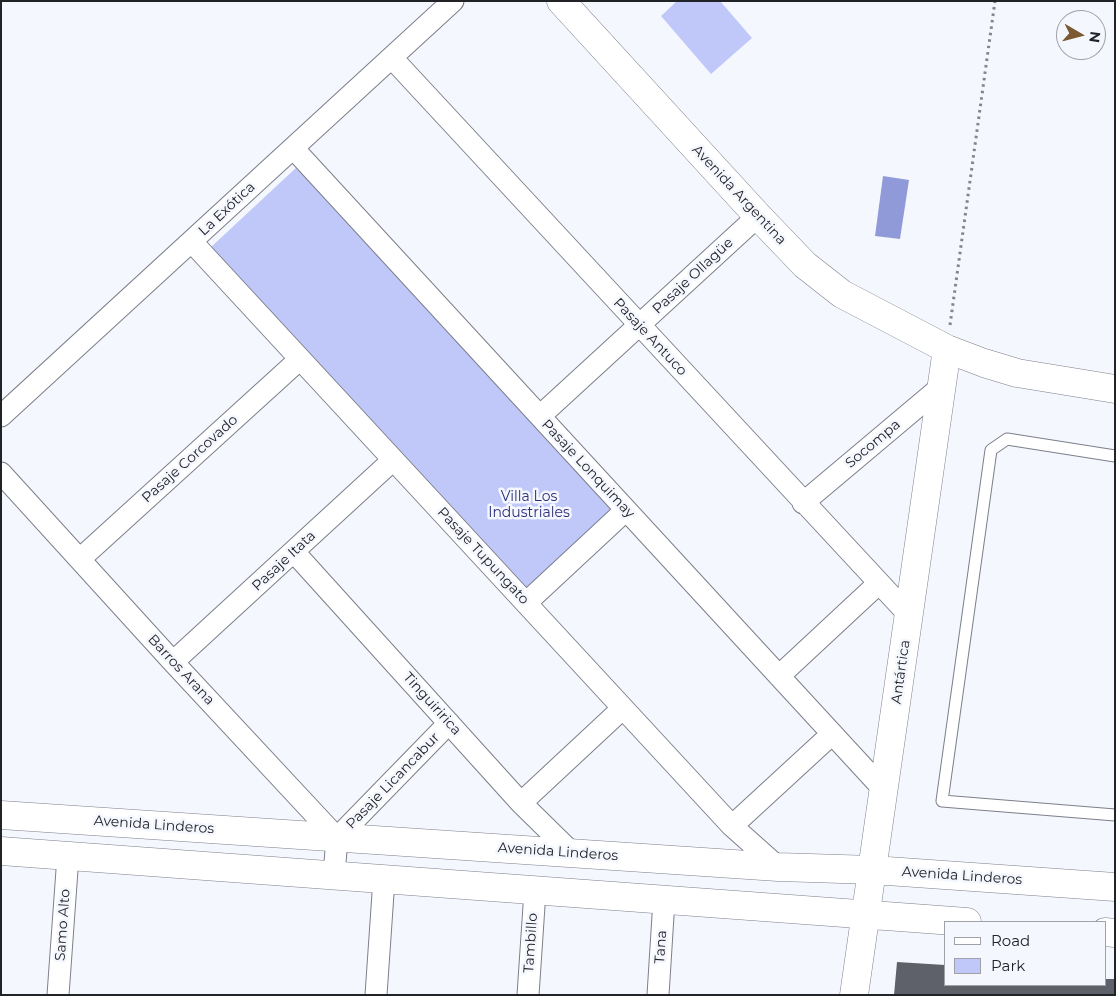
<!DOCTYPE html>
<html>
<head>
<meta charset="utf-8">
<style>
	body { margin:0 }
	#map { position:relative; width:1116px; height:996px; overflow:hidden; background:#f5f7fe; font-family:Montserrat,sans-serif }
	canvas { display:block }
	.frame { position:absolute; inset:0; border:2px solid #222327; pointer-events:none }
	.legend { position:absolute; left:944px; top:921px; width:162px; height:65px; box-sizing:border-box; background:#f5f7fe; border:1px solid #a1a2a8; margin:0; padding:6px 9px; list-style:none; font-size:15px; color:#222327 }
	.legend li { display:flex; align-items:center; gap:10px; height:25px }
	.legend b { width:25px; border:1px solid #a1a2a8 }
	.north { position:absolute; left:1056px; top:10px; width:50px; height:50px; box-sizing:border-box; background:#f5f7fe; border:1px solid #a1a2a8; border-radius:50%; rotate:98deg; font-size:14px; font-weight:700; line-height:20px; text-align:center; color:#222327 }
	.north::after { content:''; display:block; margin:auto; width:18px; height:22px; background:#7b5a31; clip-path:polygon(50% 0,100% 100%,50% 72%,0 100%) }
</style>
</head>
<body>
<div id="map">
<canvas width="1116" height="996"></canvas>
<div class="frame"></div>
<ul class="legend">
<li><b style="height:6px;background:#fff"></b>Road</li>
<li><b style="height:14px;background:#bfc8f8"></b>Park</li>
</ul>
<div class="north">N</div>
</div>
<script>
const g = document.querySelector('canvas').getContext('2d');
g.lineJoin = 'round';
function fill(path, color) { g.fillStyle = color; g.fill(path, 'evenodd'); }
const shape = rows => new Path2D(rows.map(r => 'M' + r).join(''));
function trace(path, color, width, dash) { g.strokeStyle = color; g.lineWidth = width; g.lineCap = dash ? 'butt' : 'round'; g.setLineDash(dash || []); g.stroke(path); }
function write(font, color, halo, rows, align = 'center') {
  g.font = font + ' Montserrat,sans-serif'; g.lineWidth = 5; g.setLineDash([]); g.textBaseline = 'middle'; g.strokeStyle = halo; g.fillStyle = color; for (const [text, x, y, turn = 0] of rows) {
    g.save(); g.translate(x, y); g.rotate((+turn || 0) * Math.PI / 180); g.textAlign = isNaN(turn) ? turn : align; if (halo) g.strokeText(text, 0, 0); g.fillText(text, 0, 0); g.restore();
  }
}
fill(shape([
	[677,1,720,1,752,38,711,74,661,16],
	[298,166,617,512,528,594,210,248]
]), '#bfc8f8');
fill(shape([
	[883,176,909,180,900,239,875,236]
]), '#919ad9');
fill(shape([
	[897,962,945,965,945,985,1105,985,1105,979,1115,979,1115,995,894,995]
]), '#5e606a');
const lane = shape([
	[1115,456,1007,439,991,450,942,801,1115,815]
]);
const street = shape([
	[392,58,909,615],
	[293,148,884,790],
	[192,242,732,826,778,867],
	[1,416,453,1],
	[540,416,758,216],
	[1,473,173,662,337,838,334,875],
	[803,503,942,386],
	[294,552,521,803,572,853],
	[80,559,300,359],
	[526,603,626,510],
	[173,662,393,460],
	[779,676,879,583],
	[521,803,623,708],
	[732,826,832,734],
	[337,838,449,723],
	[58,995,68,856],
	[376,995,384,879],
	[528,995,535,891],
	[658,995,664,900]
]);
const secondary = shape([
	[561,1,758,216,805,265,842,294,947,349,984,363,1017,373,1115,389],
	[1,815,778,867,873,870,1115,887],
	[1,851,967,922],
	[1105,932,1115,933],
	[854,995,947,349]
]);
trace(lane, '#7d7f8a', 13);
trace(street, '#7d7f8a', 23);
trace(secondary, '#7d7f8a', 29);
trace(shape([
	[950,325,995,1]
]), '#828489', 3, [2.5, 4]);
trace(lane, '#fff', 11);
trace(street, '#fff', 21);
trace(secondary, '#fff', 28);
write('14px', '#222327', '#f5f7fe', [
	["Avenida Argentina",739,195,47],
	["La Exótica",227,209,-43],
	["Pasaje Ollagüe",693,276,-43],
	["Pasaje Antuco",650,337,47],
	["Socompa",873,444,-40],
	["Pasaje Corcovado",190,459,-42],
	["Pasaje Lonquimay",588,469,47],
	["Pasaje Tupungato",483,556,47],
	["Pasaje Itata",284,561,-43],
	["Barros Arana",181,670,47],
	["Antártica",901,672,-82],
	["Tinguiririca",432,704,48],
	["Pasaje Licancabur",393,781,-46],
	["Avenida Linderos",154,825,4],
	["Avenida Linderos",558,852,4],
	["Avenida Linderos",962,876,4],
	["Samo Alto",63,925,-86],
	["Tambillo",531,943,-86],
	["Tana",661,947,-86]
]);
write('14px', '#2e2f79', '#f5f7fe', [
	["Villa Los",529,497],
	["Industriales",529,513]
]);
</script>
</body>
</html>
